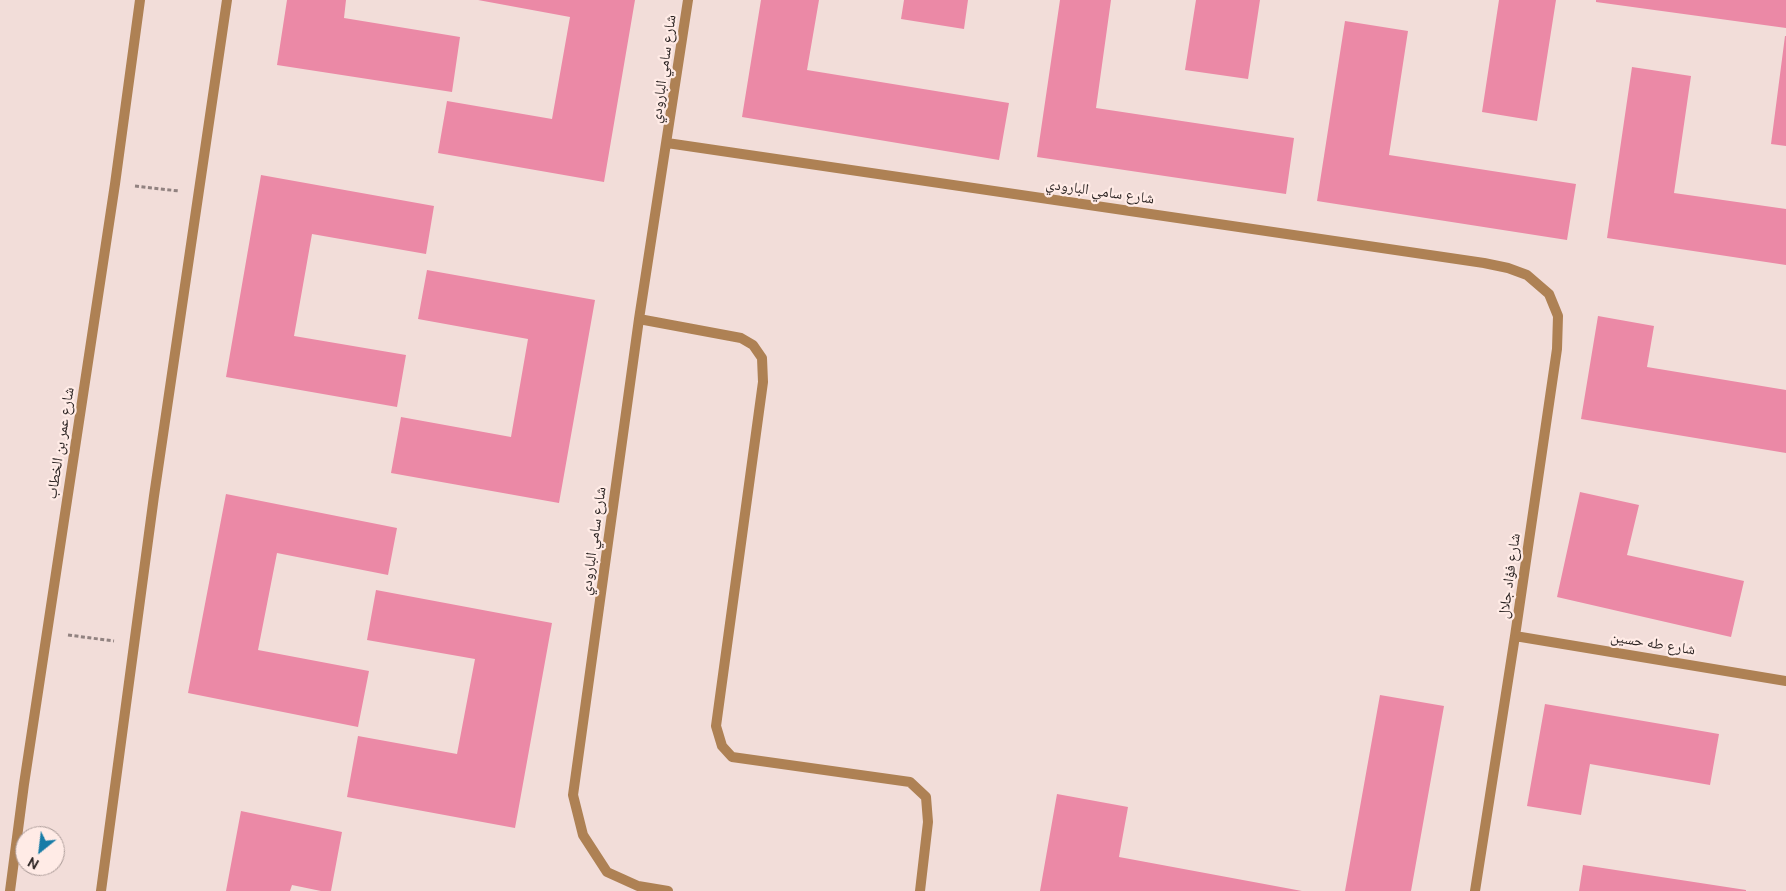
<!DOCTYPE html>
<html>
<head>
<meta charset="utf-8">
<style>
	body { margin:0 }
	#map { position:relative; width:1786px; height:891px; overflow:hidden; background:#f2ddd9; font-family:Ubuntu,sans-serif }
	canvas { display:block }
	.north { position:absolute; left:15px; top:826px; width:50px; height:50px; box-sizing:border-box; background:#ffebe6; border:1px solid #ab9b98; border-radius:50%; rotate:209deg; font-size:14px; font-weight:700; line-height:20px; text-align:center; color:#2c2423 }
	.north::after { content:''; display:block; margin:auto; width:18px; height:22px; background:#177ca7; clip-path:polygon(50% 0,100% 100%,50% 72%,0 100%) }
</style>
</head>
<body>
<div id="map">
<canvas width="1786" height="891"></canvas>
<div class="north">N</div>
</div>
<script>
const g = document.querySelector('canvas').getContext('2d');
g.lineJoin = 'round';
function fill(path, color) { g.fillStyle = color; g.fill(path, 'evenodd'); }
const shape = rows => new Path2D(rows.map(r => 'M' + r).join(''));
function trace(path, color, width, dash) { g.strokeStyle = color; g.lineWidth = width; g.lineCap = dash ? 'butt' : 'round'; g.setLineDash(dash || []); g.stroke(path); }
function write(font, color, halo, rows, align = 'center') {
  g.font = font + ' Ubuntu,"Noto Naskh Arabic",sans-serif'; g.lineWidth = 4.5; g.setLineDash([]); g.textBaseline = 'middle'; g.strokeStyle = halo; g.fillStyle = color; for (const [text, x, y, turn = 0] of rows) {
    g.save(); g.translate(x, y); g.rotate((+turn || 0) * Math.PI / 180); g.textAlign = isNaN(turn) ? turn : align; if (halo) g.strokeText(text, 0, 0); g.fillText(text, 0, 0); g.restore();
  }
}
fill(shape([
	[287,0,346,0,344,18,460,37,452,92,277,65],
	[478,0,635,0,604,182,438,153,447,101,552,119,570,17],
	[761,0,819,0,807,70,1009,103,999,160,742,117],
	[904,0,968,0,964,29,901,19],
	[1060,0,1111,0,1096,108,1294,138,1286,194,1037,157],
	[1196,0,1260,0,1248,79,1185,70],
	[1499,0,1556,0,1537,121,1482,112],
	[1596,0,1786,0,1786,28,1596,2],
	[1345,21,1408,31,1389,155,1576,184,1567,240,1317,201],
	[1785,36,1786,36,1786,146,1771,144],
	[1632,67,1691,76,1674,193,1786,209,1786,265,1607,238],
	[261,175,434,206,426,254,312,234,294,336,406,355,397,407,226,377],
	[427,270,595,300,559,503,391,473,401,417,511,437,528,339,418,319],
	[1598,316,1654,326,1647,367,1786,390,1786,453,1581,419],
	[1580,492,1639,505,1627,555,1744,581,1731,637,1557,597],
	[226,494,397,528,388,575,277,553,258,650,369,671,358,727,188,693],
	[376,590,552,623,515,828,347,797,358,736,457,754,475,659,367,640],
	[1380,695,1444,706,1411,891,1345,891],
	[1545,704,1719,734,1710,785,1590,764,1581,815,1527,806],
	[1057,794,1128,807,1119,857,1302,891,1040,891],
	[241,811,342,832,331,891,321,891,292,885,290,891,226,891],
	[1583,865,1746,890,1746,891,1579,891]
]), '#eb89a6');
trace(shape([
	[135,186,179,191],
	[68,635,114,641]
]), '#918280', 3, [4, 2.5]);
trace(shape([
	[667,143,1484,263,1508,268,1527,275,1549,294,1558,316,1557,349,1515,636,1475,891],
	[639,319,741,338,753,345,762,358,763,382,716,726,722,746,732,757,910,782,926,797,928,822,920,891],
	[1515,636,1786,681],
	[668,891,638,886,607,872,583,835,573,795,639,319,688,0]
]), '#ae8154', 10);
trace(shape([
	[10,891,24,784,115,184,140,0],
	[101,891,154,496,227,0]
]), '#ae8154', 10);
write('15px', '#2c2423', '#ffebe6', [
	["شارع سامي البارودي",663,69,-82],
	["شارع سامي البارودي",1100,191,8],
	["شارع عمر بن الخطاب",60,443,-81],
	["شارع سامي البارودي",593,541,-82],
	["شارع فؤاد جلال",1509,576,-82],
	["شارع طه حسين",1653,643,9]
]);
</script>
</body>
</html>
